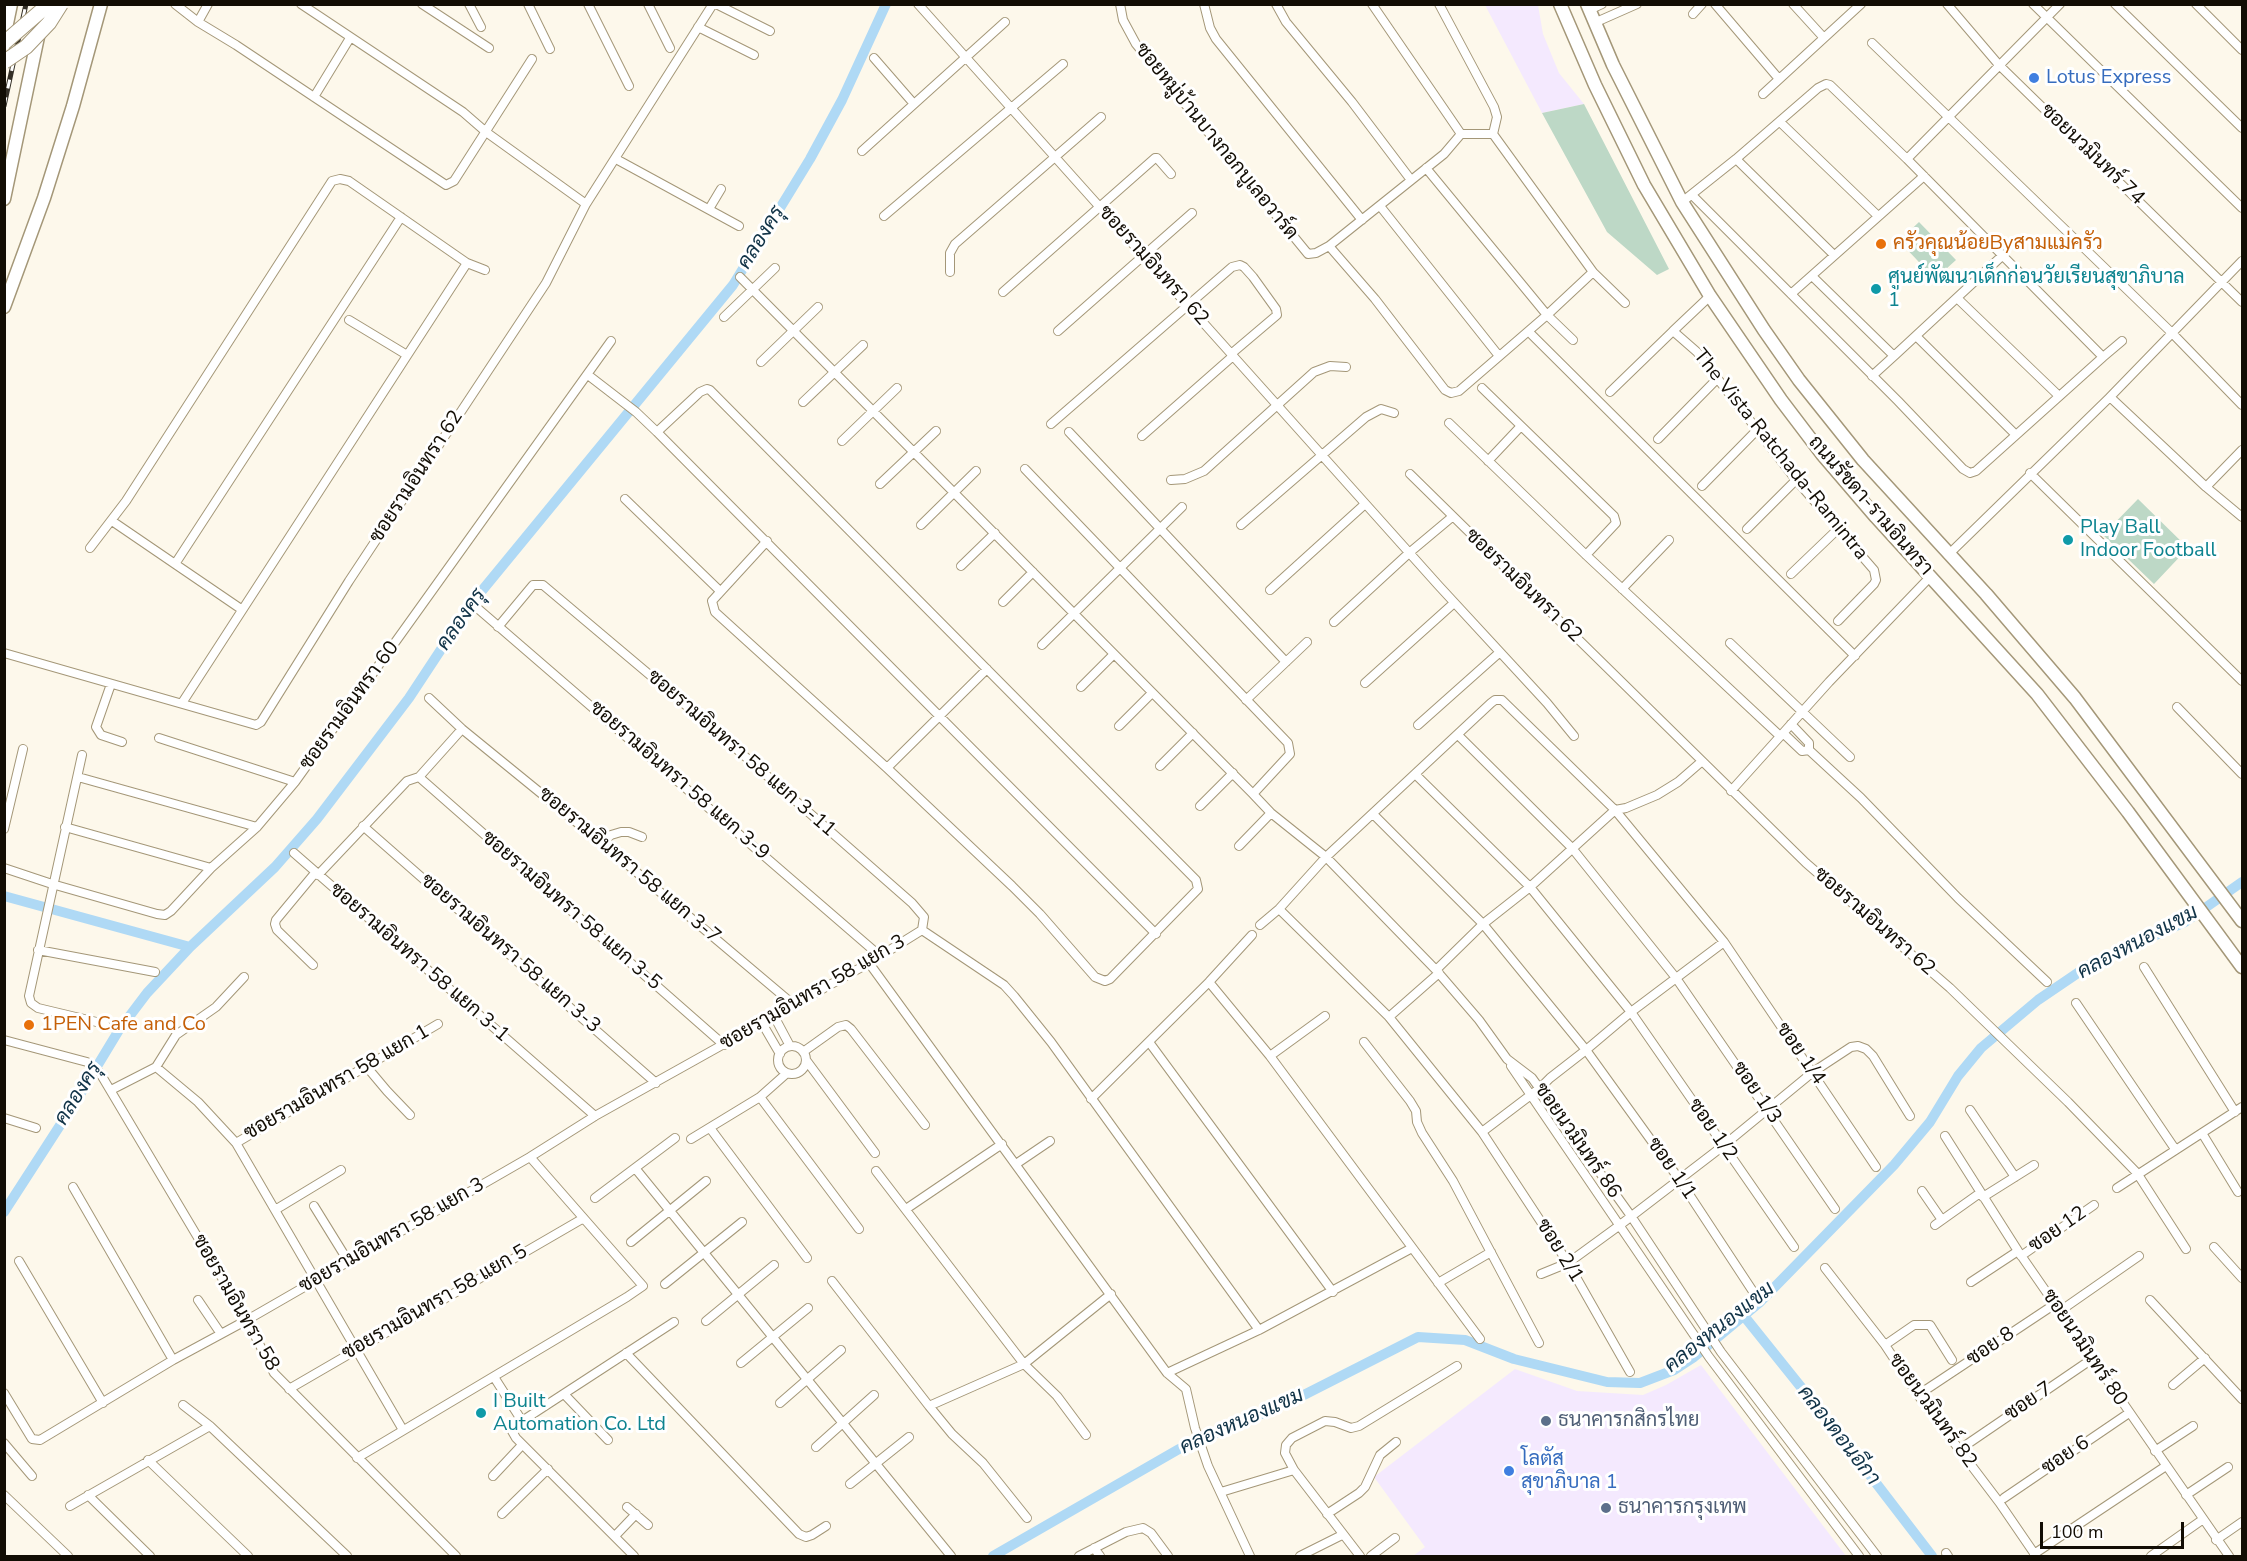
<!DOCTYPE html>
<html>
<head>
<meta charset="utf-8">
<style>
	body { margin:0 }
	#map { position:relative; width:2247px; height:1561px; overflow:hidden; background:#fdf8eb; font-family:"Nunito Sans",sans-serif }
	canvas { display:block }
	.frame { position:absolute; inset:0; border:6px solid #120d04; pointer-events:none }
	.scale { position:absolute; left:2040px; top:1522px; width:144px; height:27px; box-sizing:border-box; border:3px solid #120d04; border-top:0; padding-left:8px; font-size:18px; line-height:21px; white-space:nowrap; color:#120d04; -webkit-text-stroke:4px #fff; paint-order:stroke }
</style>
</head>
<body>
<div id="map">
<canvas width="2247" height="1561"></canvas>
<div class="frame"></div>
<div class="scale">100 m</div>
</div>
<script>
const g = document.querySelector('canvas').getContext('2d');
g.lineJoin = 'round';
function fill(path, color) { g.fillStyle = color; g.fill(path, 'evenodd'); }
const shape = rows => new Path2D(rows.map(r => 'M' + r).join(''));
function trace(path, color, width, dash) { g.strokeStyle = color; g.lineWidth = width; g.lineCap = dash ? 'butt' : 'round'; g.setLineDash(dash || []); g.stroke(path); }
function write(font, color, halo, rows, align = 'center') {
  g.font = font + ' "Nunito Sans",Sarabun,sans-serif'; g.lineWidth = 6; g.setLineDash([]); g.textBaseline = 'middle'; g.strokeStyle = halo; g.fillStyle = color; for (const [text, x, y, turn = 0] of rows) {
    g.save(); g.translate(x, y); g.rotate((+turn || 0) * Math.PI / 180); g.textAlign = isNaN(turn) ? turn : align; if (halo) g.strokeText(text, 0, 0); g.fillText(text, 0, 0); g.restore();
  }
}
fill(shape([
	[1485,5,1538,5,1543,34,1559,73,1584,104,1542,113],
	[1701,1365,1846,1556,1413,1556,1425,1547,1374,1477,1515,1369,1577,1391,1643,1395,1666,1385]
]), '#f4e9fe');
fill(shape([
	[1584,104,1669,269,1657,275,1607,232,1542,113],
	[1919,222,1956,260,1935,279,1899,241],
	[2138,499,2188,548,2154,584,2103,535]
]), '#bdd8c6');
trace(shape([
	[4,896,190,947],
	[4,1212,79,1096,119,1030,147,993,190,947,275,867,317,819,409,698,471,604,733,285,810,159,842,100,886,4],
	[1744,1316,1833,1427,1932,1556],
	[993,1556,1179,1449,1294,1400,1418,1337,1465,1340,1514,1359,1607,1382,1640,1383,1674,1370,1694,1357,1759,1303,1894,1165,1930,1122,1958,1076,1981,1048,2038,1000,2091,964,2185,922,2242,882]
]), '#afd9f5', 10);
const minor = shape([
	[175,4,198,22,236,45,446,185,454,181,532,59],
	[301,4,463,112,486,132,586,204],
	[422,4,489,48],
	[469,4,481,27],
	[528,4,550,49],
	[588,4,629,86],
	[648,4,670,48],
	[716,4,770,31],
	[918,4,1439,586,1547,703,1574,736],
	[1120,4,1123,20,1136,44,1308,254,1316,253,1329,246,1444,154,1461,134,1493,134,1593,272,1625,303],
	[1204,4,1210,28,1216,39,1362,220],
	[1276,4,1286,22,1352,102,1411,180],
	[1372,4,1461,134],
	[1439,4,1494,107,1497,117,1493,134],
	[1715,4,1779,79],
	[1793,4,1824,38],
	[1947,4,1999,65,2242,302],
	[2033,4,2242,208],
	[2115,4,2242,128],
	[2196,4,2242,50],
	[1589,10,1602,4],
	[1693,14,1702,4],
	[198,22,208,4],
	[1594,23,1637,4],
	[698,27,754,55],
	[1872,43,2172,333,2242,405],
	[874,58,914,104],
	[1763,94,1861,4],
	[314,97,350,38],
	[1780,122,1878,216],
	[862,151,1005,22],
	[616,159,739,226],
	[1736,159,1834,255],
	[1907,159,2060,4],
	[1426,168,1547,315,1573,340],
	[1682,202,1736,159,1818,88,1826,84,1830,85,1907,159,2103,357,1976,471,1970,473,1963,469,1898,401,1693,196],
	[1380,206,1499,356],
	[709,209,721,189],
	[884,216,1063,64],
	[1329,246,1375,299,1445,390,1451,393,1459,391,1547,315,1593,272],
	[950,272,950,253,955,244,1101,117],
	[1812,276,1894,356,2003,255],
	[740,277,1253,794],
	[1003,292,1155,158,1157,158,1171,174],
	[1791,294,1924,176],
	[1710,296,1673,331,1697,352,1796,480,1874,570,1876,580,1874,584,1838,621],
	[1957,298,2059,396],
	[724,317,775,268],
	[349,320,407,355],
	[1058,331,1192,213],
	[1532,335,1855,656],
	[1916,336,2016,435],
	[2103,357,2122,341],
	[761,362,818,307],
	[588,375,636,412,657,432,1156,934],
	[1872,376,1894,356],
	[1482,388,1614,516,1616,523,1586,555],
	[1610,392,1673,331],
	[2110,397,2206,487,2242,517],
	[803,402,863,345],
	[1449,423,1586,555,1780,736],
	[1051,424,1232,267,1240,265,1244,267,1253,277,1276,309,1277,315,1231,354],
	[657,432,700,392,707,389,710,390,1196,880,1198,889,1110,979,1105,981,1095,977,1040,914,1012,886,887,768,715,612,712,601,767,541],
	[1069,432,1286,662],
	[1142,436,1233,356],
	[1658,439,1717,379],
	[842,441,897,388],
	[1488,461,1521,426],
	[1025,469,1288,743,1290,754,1253,794,1271,813,1326,857,1436,970,1479,1020,1507,1059,1532,1078,1631,1216,1721,1352,1877,1556],
	[2030,473,2242,681],
	[1410,474,1806,863,1950,988,2068,1102,2137,1173,2186,1249],
	[1171,480,1185,479,1204,471,1314,372,1330,366,1346,367],
	[880,484,936,431],
	[1702,486,1757,430],
	[2206,487,2242,450],
	[625,499,720,591],
	[112,521,241,609],
	[921,525,976,471],
	[1241,525,1366,417,1381,409,1394,413],
	[1747,529,1796,480],
	[90,548,126,501,332,181,340,179,349,181,467,263,485,270],
	[1948,555,2110,397,2242,261],
	[175,564,401,217],
	[961,566,995,533],
	[1791,574,1839,528],
	[1622,589,1669,540],
	[1270,590,1365,504],
	[1003,602,1033,572],
	[476,607,880,956],
	[1334,622,1409,553,1452,517],
	[498,627,533,585,543,585,708,724,912,903,924,917,922,930],
	[1730,643,1850,757],
	[1042,645,1182,507],
	[4,653,256,725,261,722,349,581,546,283,586,204,713,4],
	[1365,683,1454,603],
	[111,684,96,727,101,735,122,742],
	[1081,687,1114,654],
	[429,698,462,729,602,843,794,1005],
	[1246,700,1307,642],
	[182,703,467,263],
	[2177,707,2242,774],
	[1791,724,1809,743,1809,750,1861,798,1958,898,2047,982],
	[1418,725,1500,652],
	[1119,726,1152,693],
	[1783,733,1802,751,1809,750],
	[1459,736,1572,848,1676,978,1835,1209],
	[159,738,295,782],
	[82,755,29,996,31,1003,38,1008,105,1024],
	[1160,766,1193,733],
	[887,768,987,669],
	[1416,775,1530,887,1631,1012,1794,1247],
	[78,777,257,827],
	[419,777,724,1045],
	[1731,791,1829,682,1930,577],
	[1200,806,1233,773],
	[1373,814,1483,924,1586,1050,1679,1179,1752,1290],
	[363,826,656,1083],
	[65,827,211,868],
	[4,829,23,749],
	[602,843,611,835,621,832,629,832,642,837],
	[1239,846,1271,813],
	[294,853,595,1116],
	[4,868,52,884,157,914,165,915,171,911,211,868,257,827,295,782,611,341],
	[318,875,407,781,419,777,462,729],
	[1279,909,1389,1017,1482,1132,1568,1263,1630,1372],
	[1260,925,1279,909,1326,857,1491,703,1495,700,1502,700,1615,810,1724,942,1876,1167],
	[922,930,1004,985,1014,996,1051,1042,1259,1330],
	[38,950,155,972],
	[869,963,1167,1373,1186,1389,1195,1428,1208,1466,1250,1556],
	[313,965,277,930,275,924,276,920,315,873],
	[2144,967,2235,1112],
	[1436,970,1483,924,1530,887,1615,810,1626,808,1657,795,1678,782,1701,762],
	[1209,982,1270,1056,1480,1339],
	[2076,1003,2175,1149],
	[774,1016,790,1046],
	[1389,1017,1439,973],
	[762,1023,780,1054],
	[4,1040,87,1062,100,1073,247,1320,274,1373,456,1556],
	[1149,1042,1333,1292],
	[1364,1042,1410,1101,1416,1111,1417,1122,1422,1133,1453,1181,1539,1343],
	'778 1060a14 14 0 1 1 28 0a14 14 0 1 1-28 0Z',
	[803,1052,838,1027,846,1025,851,1029,925,1125],
	[1270,1056,1325,1016],
	[806,1060,875,1153],
	[366,1066,387,1091,410,1115],
	[1511,1066,1709,1357,1859,1556],
	[156,1067,198,1102,236,1143,403,1430],
	[111,1090,156,1067,176,1035,216,1007,244,977],
	[760,1097,859,1229],
	[1091,1099,1209,982,1252,935],
	[1970,1110,2015,1177],
	[4,1118,36,1128],
	[710,1128,807,1258],
	[1482,1132,1540,1088,1550,1078,1586,1050,1631,1012,1724,942],
	[2202,1133,2238,1192],
	[1945,1136,2018,1251,2229,1556],
	[691,1139,760,1097,787,1073],
	[236,1143,438,1024],
	[1016,1164,1050,1141],
	[635,1168,951,1556],
	[876,1171,1024,1364,1057,1396,1086,1435],
	[73,1187,173,1360],
	[2117,1188,2242,1107],
	[1922,1191,1942,1220],
	[1983,1197,2034,1165],
	[595,1198,675,1138],
	[314,1206,348,1261],
	[906,1209,1002,1144],
	[275,1210,341,1170],
	[1935,1225,1980,1193],
	[631,1242,706,1181],
	[2214,1247,2242,1278],
	[2021,1256,2094,1205],
	[19,1261,103,1403],
	[1825,1268,1885,1345,1918,1395,1999,1502,2036,1556],
	[1541,1274,1568,1263,1620,1225,1723,1146,1813,1072,1851,1047,1858,1046,1866,1049,1873,1056,1910,1116],
	[832,1281,929,1406,952,1434,983,1463,1027,1518],
	[1971,1282,2018,1251],
	[1438,1283,1491,1252],
	[665,1284,742,1222],
	[198,1300,221,1334],
	[2150,1300,2242,1399],
	[2060,1311,2139,1256],
	[706,1321,774,1265],
	[1885,1345,1914,1325,1930,1325,1952,1360],
	[626,1353,799,1534,806,1537,812,1535,826,1526],
	[741,1363,808,1308],
	[1167,1373,1259,1330,1412,1248],
	[494,1377,522,1421],
	[2173,1385,2205,1358],
	[289,1389,582,1219],
	[1927,1389,2055,1304],
	[4,1393,32,1439,40,1440,173,1360,247,1320,530,1157,595,1116,869,963,922,930],
	[564,1394,608,1440],
	[780,1403,841,1350],
	[183,1405,210,1426,347,1556],
	[929,1406,1024,1364,1111,1294],
	[4,1443,32,1476],
	[1966,1445,2092,1359],
	[816,1447,874,1395],
	[2155,1451,2193,1426],
	[357,1458,627,1297,643,1286,530,1157],
	[148,1460,248,1556],
	[1294,1470,1360,1556],
	[493,1476,522,1445],
	[850,1484,909,1437],
	[1221,1492,1294,1470,1285,1453,1286,1445,1292,1438,1325,1421,1335,1422,1351,1428,1359,1426,1457,1366],
	[4,1495,68,1556],
	[88,1495,150,1556],
	[2186,1495,2228,1467],
	[2004,1498,2129,1413],
	[70,1506,210,1426],
	[627,1507,648,1525],
	[502,1514,548,1469],
	[1327,1514,1359,1493,1365,1487,1380,1455,1396,1442],
	[615,1536,636,1514],
	[2216,1540,2242,1522],
	[1094,1548,1100,1556],
	[1946,1553,1948,1556],
	[2034,1554,2166,1466],
	[634,1556,516,1438,512,1431,513,1428,522,1421,674,1322],
	[1079,1556,1126,1532,1143,1528,1151,1533,1168,1556],
	[1300,1556,1342,1535],
	[1371,1556,1395,1538],
	[2151,1556,2202,1520]
]);
const primary = shape([
	[1560,4,1595,85,1644,185,1710,296,1781,400,1822,454,1876,517,2037,694,2128,812,2242,967],
	[1587,4,1613,65,1682,202,1764,330,1799,380,1863,460,1986,594,2075,698,2242,921],
	[4,38,11,4],
	[4,199,39,32],
	[4,307,44,198,73,106,101,4]
]);
trace(minor, '#a49778', 10);
trace(primary, '#a49778', 15);
trace(minor, '#fff', 8);
trace(primary, '#fff', 12);
const rail = shape([
	[4,106,26,4]
]);
trace(rail, '#342f26', 5);
trace(rail, '#fff', 3, [9]);
const trunkBridge = shape([
	[4,43,49,4]
]);
const motorwayBridge = shape([
	[4,62,26,47,49,23,61,4]
]);
trace(trunkBridge, '#a49778', 16, []);
trace(motorwayBridge, '#a49778', 16, []);
trace(trunkBridge, '#fff', 14);
trace(motorwayBridge, '#fff', 14);
for (const [x, y, r, color] of [
	[2034,78,6,"#3f7fe0"],
	[1881,244,6,"#e8710a"],
	[1876,289,6,"#0f9aa8"],
	[2068,540,6,"#0f9aa8"],
	[29,1025,6,"#e8710a"],
	[481,1413,6,"#0f9aa8"],
	[1546,1421,6,"#5c6f8a"],
	[1509,1471,6,"#3f7fe0"],
	[1606,1508,6,"#5c6f8a"]
]) { const dot = new Path2D(); dot.arc(x, y, r, 0, 2 * Math.PI); g.fillStyle = color; g.fill(dot); trace(dot, '#fff', 2); }
write('20px', '#366cbe', '#fff', [
	["Lotus Express",2046,78],
	["โลตัส",1521,1460],
	["สุขาภิบาล 1",1521,1483]
], 'left');
write('20px', '#120d04', '#fff', [
	["ซอยหมู่บ้านบางกอกบูเลอวาร์ด",1216,142,51],
	["ซอยนวมินทร์ 74",2092,155,44],
	["ซอยรามอินทรา 62",1153,266,48],
	["The Vista Ratchada-Ramintra",1780,455,51],
	["ซอยรามอินทรา 62",417,477,-57],
	["ถนนรัชดา-รามอินทรา",1870,506,49],
	["ซอยรามอินทรา 62",1523,586,44],
	["ซอยรามอินทรา 60",350,706,-54],
	["ซอยรามอินทรา 58 แยก 3-11",741,754,41],
	["ซอยรามอินทรา 58 แยก 3-9",679,781,41],
	["ซอยรามอินทรา 58 แยก 3-7",629,866,40],
	["ซอยรามอินทรา 58 แยก 3-5",571,911,41],
	["ซอยรามอินทรา 62",1874,922,41],
	["ซอยรามอินทรา 58 แยก 3-3",510,954,41],
	["ซอยรามอินทรา 58 แยก 3-1",419,963,41],
	["ซอยรามอินทรา 58 แยก 3",813,993,-30],
	["ซอย 1/4",1800,1054,55],
	["ซอยรามอินทรา 58 แยก 1",337,1083,-30],
	["ซอย 1/3",1756,1093,55],
	["ซอย 1/2",1712,1130,55],
	["ซอยนวมินทร์ 86",1577,1141,55],
	["ซอย 1/1",1671,1169,55],
	["ซอย 12",2058,1230,-35],
	["ซอยรามอินทรา 58 แยก 3",392,1236,-30],
	["ซอย 2/1",1559,1251,58],
	["ซอยรามอินทรา 58",235,1303,60],
	["ซอยรามอินทรา 58 แยก 5",435,1303,-30],
	["ซอย 8",1991,1347,-34],
	["ซอยนวมินทร์ 80",2084,1348,56],
	["ซอย 7",2029,1402,-34],
	["ซอยนวมินทร์ 82",1932,1411,54],
	["ซอย 6",2066,1456,-34]
]);
write('20px', '#c56008', '#fff', [
	["ครัวคุณน้อยByสามแม่ครัว",1893,244],
	["1PEN Cafe and Co",41,1025]
], 'left');
write('20px', '#0d838f', '#fff', [
	["ศูนย์พัฒนาเด็กก่อนวัยเรียนสุขาภิบาล",1888,278],
	["1",1888,301],
	["Play Ball",2080,528],
	["Indoor Football",2080,551],
	["I Built",493,1402],
	["Automation Co. Ltd",493,1425]
], 'left');
write('20px', '#4e5e75', '#fff', [
	["ธนาคารกสิกรไทย",1558,1421],
	["ธนาคารกรุงเทพ",1618,1508]
], 'left');
write('italic 21px', '#113347', '#fff', [
	["คลองครุ",762,238,-58],
	["คลองครุ",462,620,-55],
	["คลองหนองแขม",2138,943,-28],
	["คลองครุ",79,1094,-58],
	["คลองหนองแขม",1720,1328,-38],
	["คลองหนองแขม",1242,1422,-24],
	["คลองดอนอีกา",1838,1436,52]
]);
</script>
</body>
</html>
